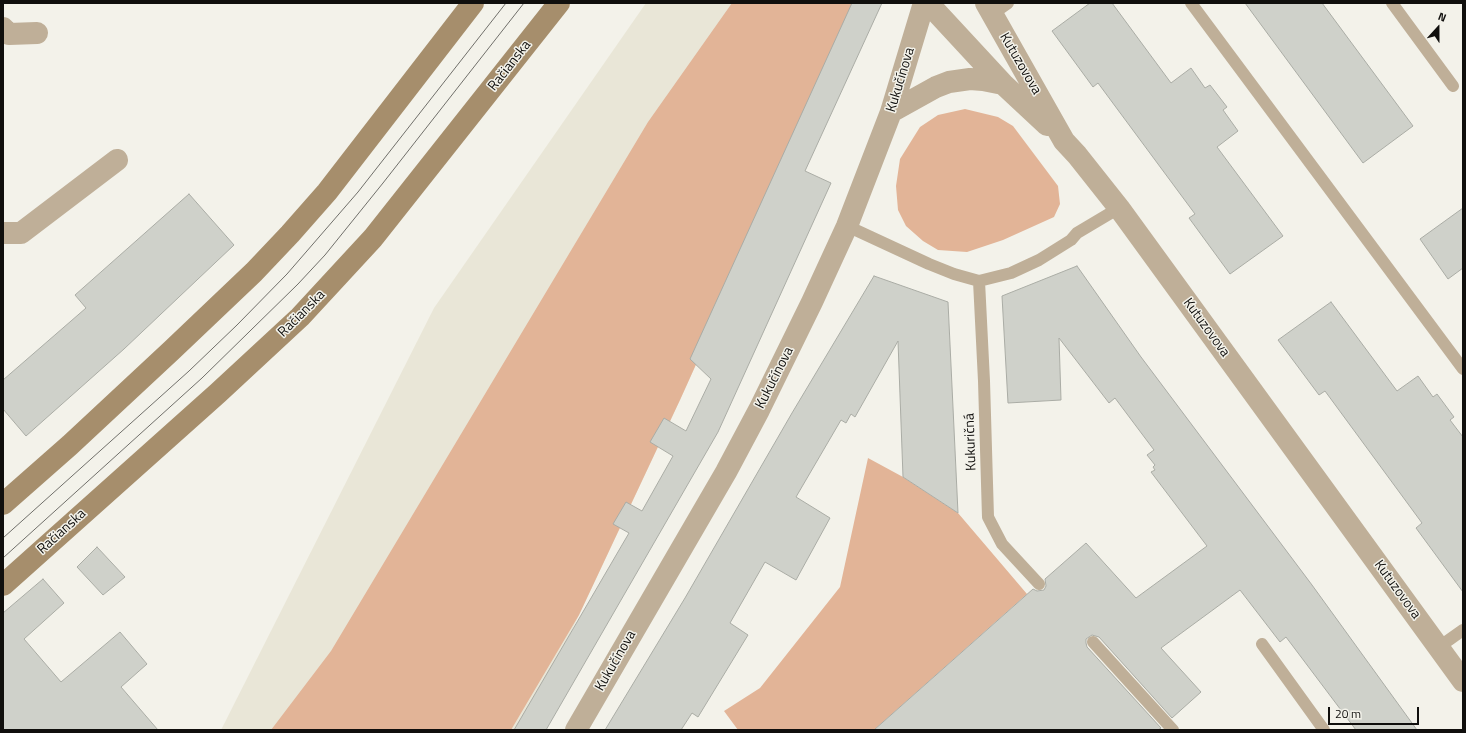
<!DOCTYPE html>
<html>
<head>
<meta charset="utf-8">
<style>
	body { margin:0 }
	#map { position:relative; width:1466px; height:733px; overflow:hidden; background:#f3f2ea; font-family:"Titillium Web",sans-serif }
	canvas { display:block }
	.frame { position:absolute; inset:0; border:4px solid #100f0d; pointer-events:none }
	.north { position:absolute; left:1418px; top:8px; width:40px; height:40px; -webkit-text-stroke:3px #f3f2ea; paint-order:stroke; rotate:21deg; font-size:11px; font-weight:700; line-height:16px; text-align:center; color:#100f0d }
	.north::after { content:''; display:block; margin:auto; width:14px; height:18px; background:#100f0d; clip-path:polygon(50% 0,100% 100%,50% 72%,0 100%) }
	.scale { position:absolute; left:1328px; top:707px; width:91px; height:18px; box-sizing:border-box; border:2px solid #100f0d; border-top:0; padding-left:5px; font-size:12px; line-height:14px; white-space:nowrap; color:#100f0d; -webkit-text-stroke:3px #f3f2ea; paint-order:stroke }
</style>
</head>
<body>
<div id="map">
<canvas width="1466" height="733"></canvas>
<div class="frame"></div>
<div class="north">N</div>
<div class="scale">20 m</div>
</div>
<script>
const g = document.querySelector('canvas').getContext('2d');
g.lineJoin = 'round';
function fill(path, color) { g.fillStyle = color; g.fill(path, 'evenodd'); }
const shape = rows => new Path2D(rows.map(r => 'M' + r).join(''));
function trace(path, color, width, dash) { g.strokeStyle = color; g.lineWidth = width; g.lineCap = dash ? 'butt' : 'round'; g.setLineDash(dash || []); g.stroke(path); }
function write(font, color, halo, rows, align = 'center') {
  g.font = font + ' "Titillium Web",sans-serif'; g.lineWidth = 3; g.setLineDash([]); g.textBaseline = 'middle'; g.strokeStyle = halo; g.fillStyle = color; for (const [text, x, y, turn = 0] of rows) {
    g.save(); g.translate(x, y); g.rotate((+turn || 0) * Math.PI / 180); g.textAlign = isNaN(turn) ? turn : align; if (halo) g.strokeText(text, 0, 0); g.fillText(text, 0, 0); g.restore();
  }
}
fill(shape([
	[646,3,859,3,680,400,525,730,221,730,434,308]
]), '#e9e6d7');
fill(shape([
	[732,3,859,3,680,400,579,615,511,730,271,730,331,651,648,122],
	[965,109,998,117,1013,126,1058,186,1060,204,1054,217,1003,240,967,252,938,250,923,241,906,226,898,210,896,186,900,159,920,127,938,115],
	[868,458,903,477,958,513,1027,594,874,730,738,730,724,711,760,688,840,587]
]), '#e2b497');
const building = shape([
	[852,3,882,3,805,171,831,183,718,432,546,730,514,730,629,533,613,524,626,502,642,511,673,456,650,442,664,418,686,431,711,379,690,359,852,3],
	[1090,3,1112,3,1171,83,1191,68,1205,88,1210,85,1227,107,1223,110,1238,131,1217,147,1283,236,1230,274,1189,218,1195,214,1098,83,1093,87,1052,31,1090,3],
	[1245,3,1322,3,1413,126,1363,163,1245,3],
	[189,194,234,245,124,349,26,436,3,409,3,380,86,308,75,295,189,194],
	[1463,208,1463,268,1448,279,1420,239,1463,208],
	[1077,266,1141,357,1312,585,1417,730,1356,730,1286,637,1280,642,1240,590,1161,648,1201,692,1172,718,1099,637,1092,635,1086,639,1086,643,1087,647,1161,728,1158,730,874,730,1033,589,1037,591,1044,590,1046,586,1045,579,1086,543,1136,598,1207,546,1151,472,1155,470,1153,467,1155,465,1147,455,1154,450,1115,398,1109,403,1059,338,1061,400,1008,403,1002,296,1077,266],
	[874,276,948,302,958,513,903,477,898,341,855,417,851,414,846,423,841,420,796,497,830,518,796,580,765,562,730,623,748,635,698,717,692,713,681,730,605,730,685,598,792,413,874,276],
	[1331,302,1397,391,1418,376,1433,397,1437,394,1454,417,1450,420,1463,437,1463,592,1416,528,1422,523,1325,391,1319,395,1278,340,1331,302],
	[97,547,125,577,103,595,77,567,97,547],
	[43,579,64,603,24,639,61,682,120,632,147,664,121,687,158,730,3,730,3,613,43,579]
]);
fill(building, '#cfd1ca');
trace(building, '#aaaca5', 1);
trace(shape([
	[1191,3,1463,369],
	[1392,3,1453,86],
	[991,15,1008,3],
	[847,226,929,264,954,274,979,281,1011,273,1039,260,1071,240,1077,233,1119,208],
	[979,281,984,381,988,517,1002,544,1039,584],
	[1093,642,1173,730],
	[1262,644,1324,730],
	[1439,647,1463,630]
]), '#bfaf98', 12);
trace(shape([
	[3,28,9,34,37,33],
	[3,233,21,233,117,160]
]), '#bfaf98', 22);
trace(shape([
	[928,3,1003,84,1047,125],
	[986,3,1064,141,1077,155,1119,208,1463,681],
	[891,112,936,87,949,82,970,79,983,80,1003,84],
	[576,730,726,472,759,410,812,302,847,226,891,112,924,3]
]), '#bfaf98', 22);
trace(shape([
	[3,504,70,445,172,350,254,272,290,234,327,192,473,3],
	[3,585,218,393,300,317,373,238,559,3]
]), '#a68e6c', 22);
trace(shape([
	[3,538,189,371,237,325,287,274,358,192,506,3],
	[3,558,202,378,298,284,325,255,383,183,524,3]
]), '#706f6a', 1);
write('14px', '#100f0d', '#f3f2ea', [
	["Kutuzovova",1020,64,60],
	["Račianska",510,66,-52],
	["Kukučínova",901,80,-73],
	["Račianska",302,314,-45],
	["Kutuzovova",1206,328,54],
	["Kukučínova",775,378,-63],
	["Kukuričná",971,442,-92],
	["Račianska",62,532,-42],
	["Kutuzovova",1397,590,54],
	["Kukučínova",616,661,-60]
]);
</script>
</body>
</html>
